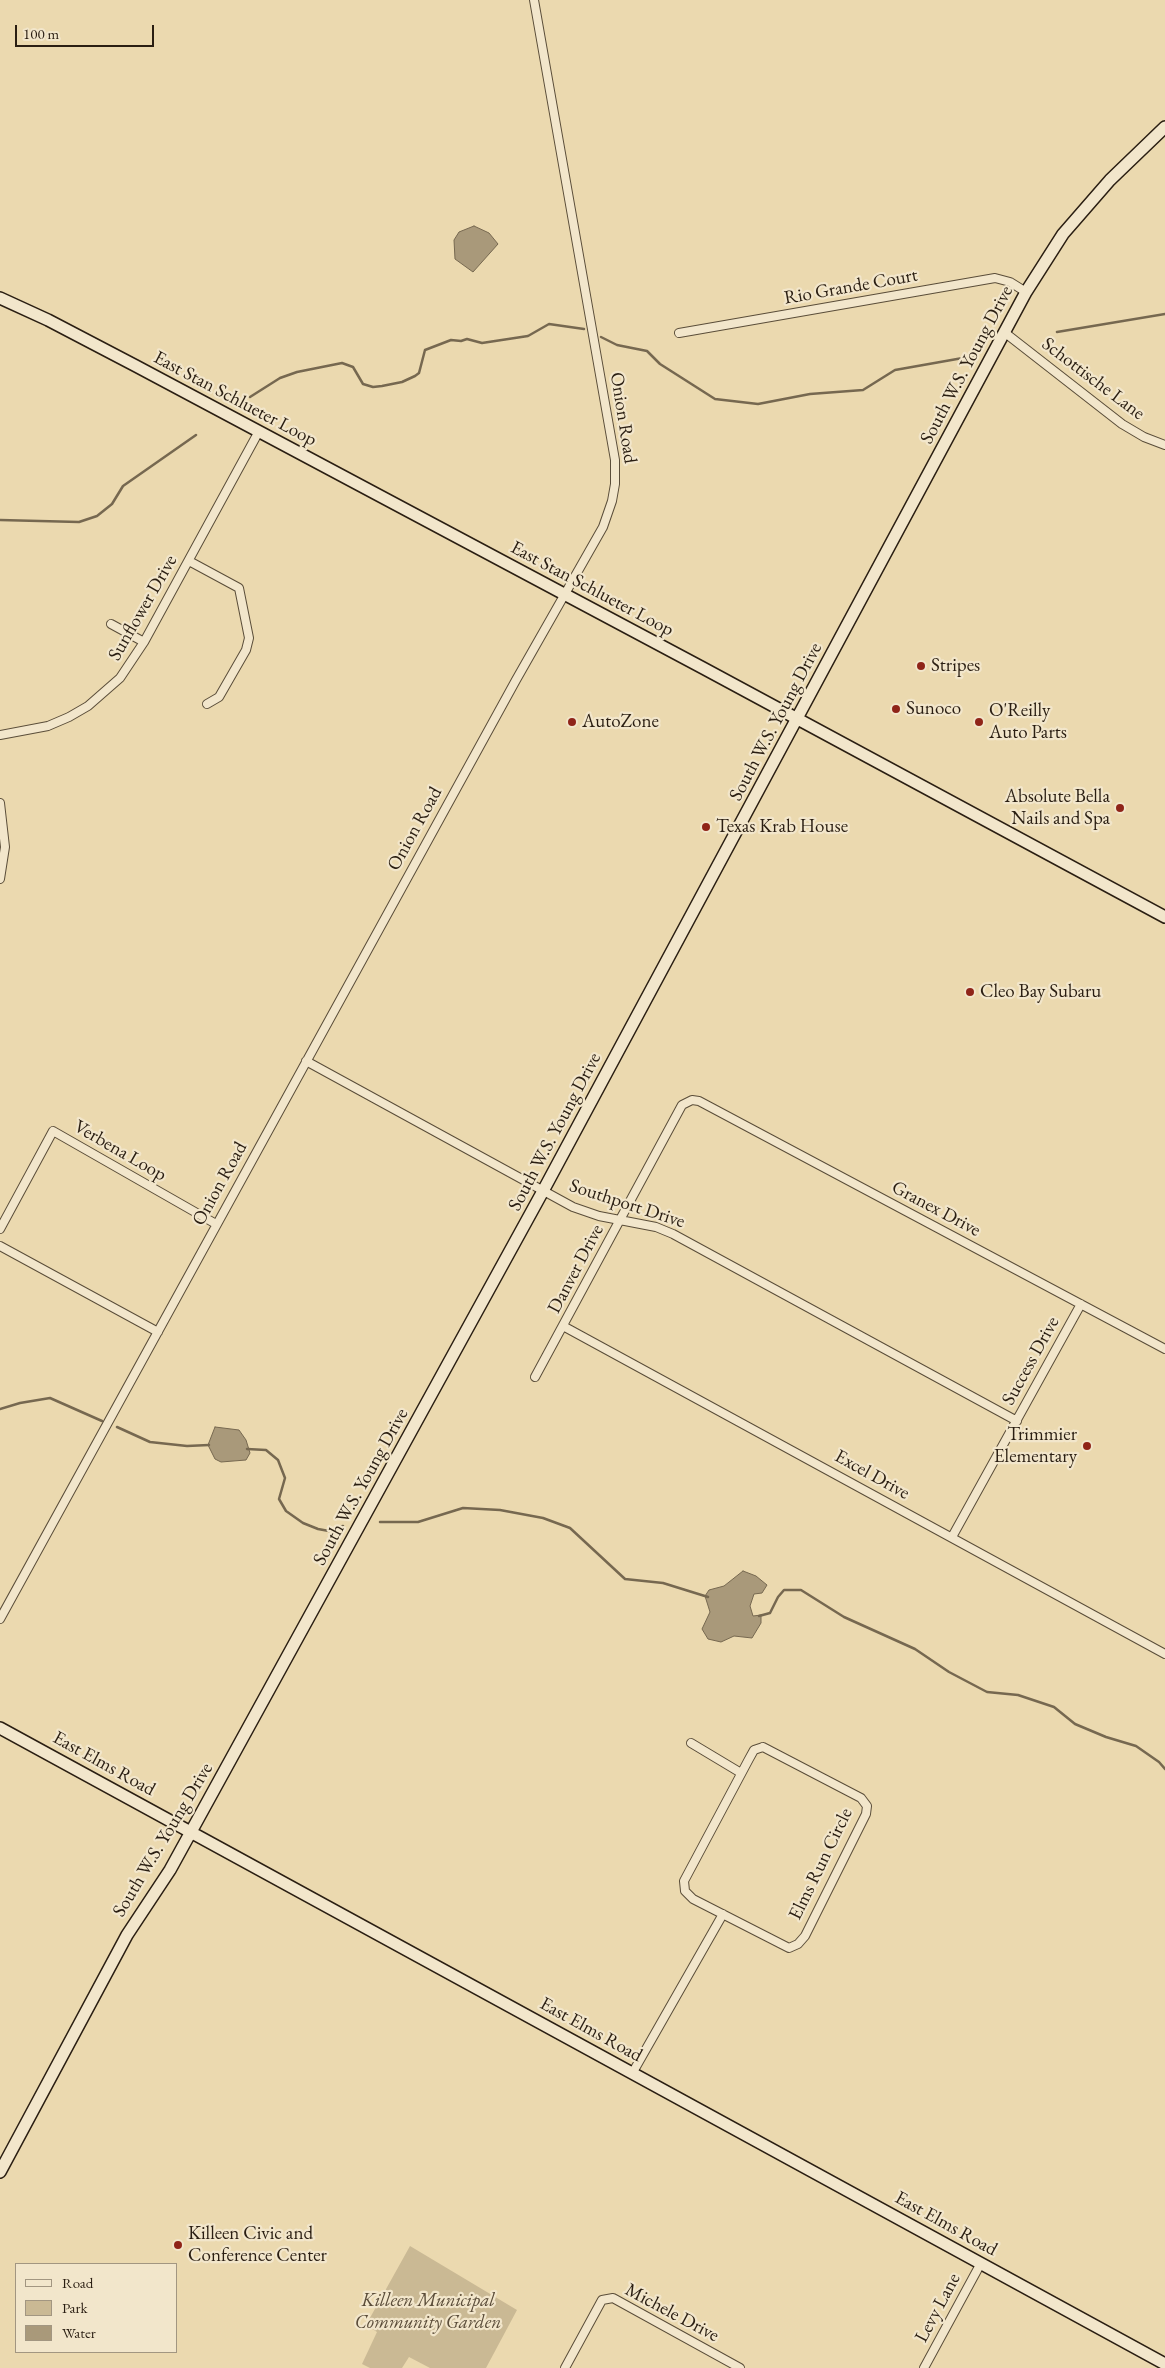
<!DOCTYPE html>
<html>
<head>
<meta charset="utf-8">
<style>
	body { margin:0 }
	#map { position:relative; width:1165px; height:2368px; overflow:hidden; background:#ebd9af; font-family:"EB Garamond",serif }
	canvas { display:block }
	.legend { position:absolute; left:15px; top:2263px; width:162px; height:90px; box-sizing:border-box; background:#f2e6cb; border:1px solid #a29681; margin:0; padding:6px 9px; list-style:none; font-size:15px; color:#2a1e12 }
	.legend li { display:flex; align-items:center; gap:10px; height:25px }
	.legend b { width:25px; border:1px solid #a29681 }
	.scale { position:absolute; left:15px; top:25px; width:139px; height:22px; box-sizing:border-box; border:2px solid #2a1e12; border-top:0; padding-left:6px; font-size:15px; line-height:18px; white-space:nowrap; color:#2a1e12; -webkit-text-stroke:4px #f2e6cb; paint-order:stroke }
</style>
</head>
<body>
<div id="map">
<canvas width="1165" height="2368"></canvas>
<ul class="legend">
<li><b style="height:6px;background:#f2e6cb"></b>Road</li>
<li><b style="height:14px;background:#cab994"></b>Park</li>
<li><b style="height:14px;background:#a9997a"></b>Water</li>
</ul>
<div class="scale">100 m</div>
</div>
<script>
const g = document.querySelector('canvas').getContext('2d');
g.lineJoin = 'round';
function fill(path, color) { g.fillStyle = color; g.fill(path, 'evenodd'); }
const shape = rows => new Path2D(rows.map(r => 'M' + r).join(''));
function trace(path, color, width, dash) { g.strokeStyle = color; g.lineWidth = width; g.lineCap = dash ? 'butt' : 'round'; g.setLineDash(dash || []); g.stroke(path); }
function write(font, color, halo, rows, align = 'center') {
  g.font = font + ' "EB Garamond",serif'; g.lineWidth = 4.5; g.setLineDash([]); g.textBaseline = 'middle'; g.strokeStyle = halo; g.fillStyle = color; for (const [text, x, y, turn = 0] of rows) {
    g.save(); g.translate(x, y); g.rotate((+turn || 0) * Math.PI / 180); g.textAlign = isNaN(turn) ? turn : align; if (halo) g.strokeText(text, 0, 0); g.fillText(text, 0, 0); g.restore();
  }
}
fill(shape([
	[410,2246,517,2310,486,2368,430,2368,409,2357,402,2368,370,2368,362,2364,377,2332,366,2325]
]), '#cab994');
const water = shape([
	[474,226,489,233,498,244,473,272,455,259,454,240,459,232,474,226],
	[215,1427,239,1430,246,1440,250,1453,246,1460,221,1462,215,1459,208,1445,215,1427],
	[743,1571,756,1576,767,1585,762,1593,754,1594,750,1606,753,1616,761,1615,761,1623,752,1638,734,1636,721,1642,708,1639,702,1629,710,1612,705,1596,709,1590,724,1586,743,1571]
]);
fill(water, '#a9997a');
trace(water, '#766850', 1);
trace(shape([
	[1057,332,1165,314],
	[601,337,617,345,647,351,660,364,715,399,758,404,810,394,863,390,895,370,974,356],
	[250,397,280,378,297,372,342,363,353,367,363,384,373,387,382,386,402,382,415,376,419,373,425,350,451,340,461,341,467,339,482,343,528,336,549,324,584,329],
	[0,520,79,522,97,516,112,504,123,486,196,435],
	[0,1409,20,1403,50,1398,102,1421],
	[117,1427,150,1442,187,1446,209,1445],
	[247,1449,266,1450,278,1460,285,1478,279,1499,286,1511,303,1523,318,1529,329,1531,343,1526],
	[380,1522,418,1522,463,1508,500,1510,543,1518,570,1528,625,1579,663,1583,708,1597],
	[759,1616,770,1613,778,1597,784,1590,801,1590,844,1617,915,1649,949,1672,987,1692,1018,1695,1054,1707,1075,1724,1106,1737,1136,1746,1159,1762,1165,1769]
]), '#766850', 2.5);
const minor = shape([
	[1004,332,1122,424,1144,437,1165,445],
	[679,333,995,278,1010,282,1026,292],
	[189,561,239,588,249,638,246,650,219,697,207,704],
	[111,624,144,642],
	[0,735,48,726,69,717,88,706,120,678,144,642,258,433],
	[0,803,5,847,0,879],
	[306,1061,573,1207,599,1216,656,1227,673,1234,1017,1421],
	[0,1229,53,1131,216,1224],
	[0,1246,158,1332],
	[563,1326,1165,1654],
	[535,1377,682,1105,692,1100,699,1101,1165,1349],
	[952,1537,1081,1304],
	[0,1619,516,680,603,527,612,501,615,484,615,460,534,0],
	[691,1743,741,1773],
	[763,1747,861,1798,867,1806,866,1814,805,1936,798,1944,789,1948,693,1899,685,1891,684,1881,749,1759,754,1750,763,1747],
	[633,2072,723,1914],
	[565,2368,602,2300,613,2298,740,2368],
	[924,2368,981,2263]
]);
const secondary = shape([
	[0,298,48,320,136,366,703,668,1165,917],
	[0,1728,1165,2364],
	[0,2172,127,1935,170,1870,543,1191,1026,292,1063,234,1110,180,1165,127]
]);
trace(minor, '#5a4d39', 10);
trace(secondary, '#2a1e12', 14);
trace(minor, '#f2e6cb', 8);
trace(secondary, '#f2e6cb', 11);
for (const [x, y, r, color] of [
	[921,666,5,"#8f2418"],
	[896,709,5,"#8f2418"],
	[572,722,5,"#8f2418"],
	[979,722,5,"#8f2418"],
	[1120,808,5,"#8f2418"],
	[706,827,5,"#8f2418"],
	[970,992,5,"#8f2418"],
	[1087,1446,5,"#8f2418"],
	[178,2245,5,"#8f2418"]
]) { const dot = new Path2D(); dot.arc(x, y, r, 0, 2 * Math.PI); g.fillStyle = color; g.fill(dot); trace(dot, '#f2e6cb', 2); }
write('19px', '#2a1e12', '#f2e6cb', [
	["Rio Grande Court",851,287,-10],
	["South W.S. Young Drive",967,365,-62],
	["Schottische Lane",1093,379,37],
	["East Stan Schlueter Loop",235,399,28],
	["Onion Road",623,418,81],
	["East Stan Schlueter Loop",592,589,28],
	["Sunflower Drive",143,608,-60],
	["South W.S. Young Drive",776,722,-62],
	["Onion Road",415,829,-61],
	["South W.S. Young Drive",555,1132,-62],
	["Verbena Loop",120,1151,30],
	["Onion Road",220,1184,-61],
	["Southport Drive",627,1204,18],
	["Granex Drive",936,1209,28],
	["Danver Drive",576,1269,-62],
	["Success Drive",1031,1361,-61],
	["Excel Drive",872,1475,29],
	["South W.S. Young Drive",361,1487,-61],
	["East Elms Road",104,1764,29],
	["South W.S. Young Drive",163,1840,-59],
	["Elms Run Circle",821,1864,-64],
	["East Elms Road",591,2030,29],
	["East Elms Road",946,2224,29],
	["Levy Lane",938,2308,-62],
	["Michele Drive",672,2313,28]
]);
write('19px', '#2a1e12', '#f2e6cb', [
	["Stripes",931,666],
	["Sunoco",906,709],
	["O'Reilly",989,711],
	["Auto Parts",989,733],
	["AutoZone",582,722],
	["Absolute Bella",1110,797,"right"],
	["Nails and Spa",1110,819,"right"],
	["Texas Krab House",716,827],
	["Cleo Bay Subaru",980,992],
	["Trimmier",1077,1435,"right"],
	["Elementary",1077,1457,"right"],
	["Killeen Civic and",188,2234],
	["Conference Center",188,2256]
], 'left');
write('italic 19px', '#5a4c39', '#f2e6cb', [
	["Killeen Municipal",428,2301],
	["Community Garden",428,2323]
]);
</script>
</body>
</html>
